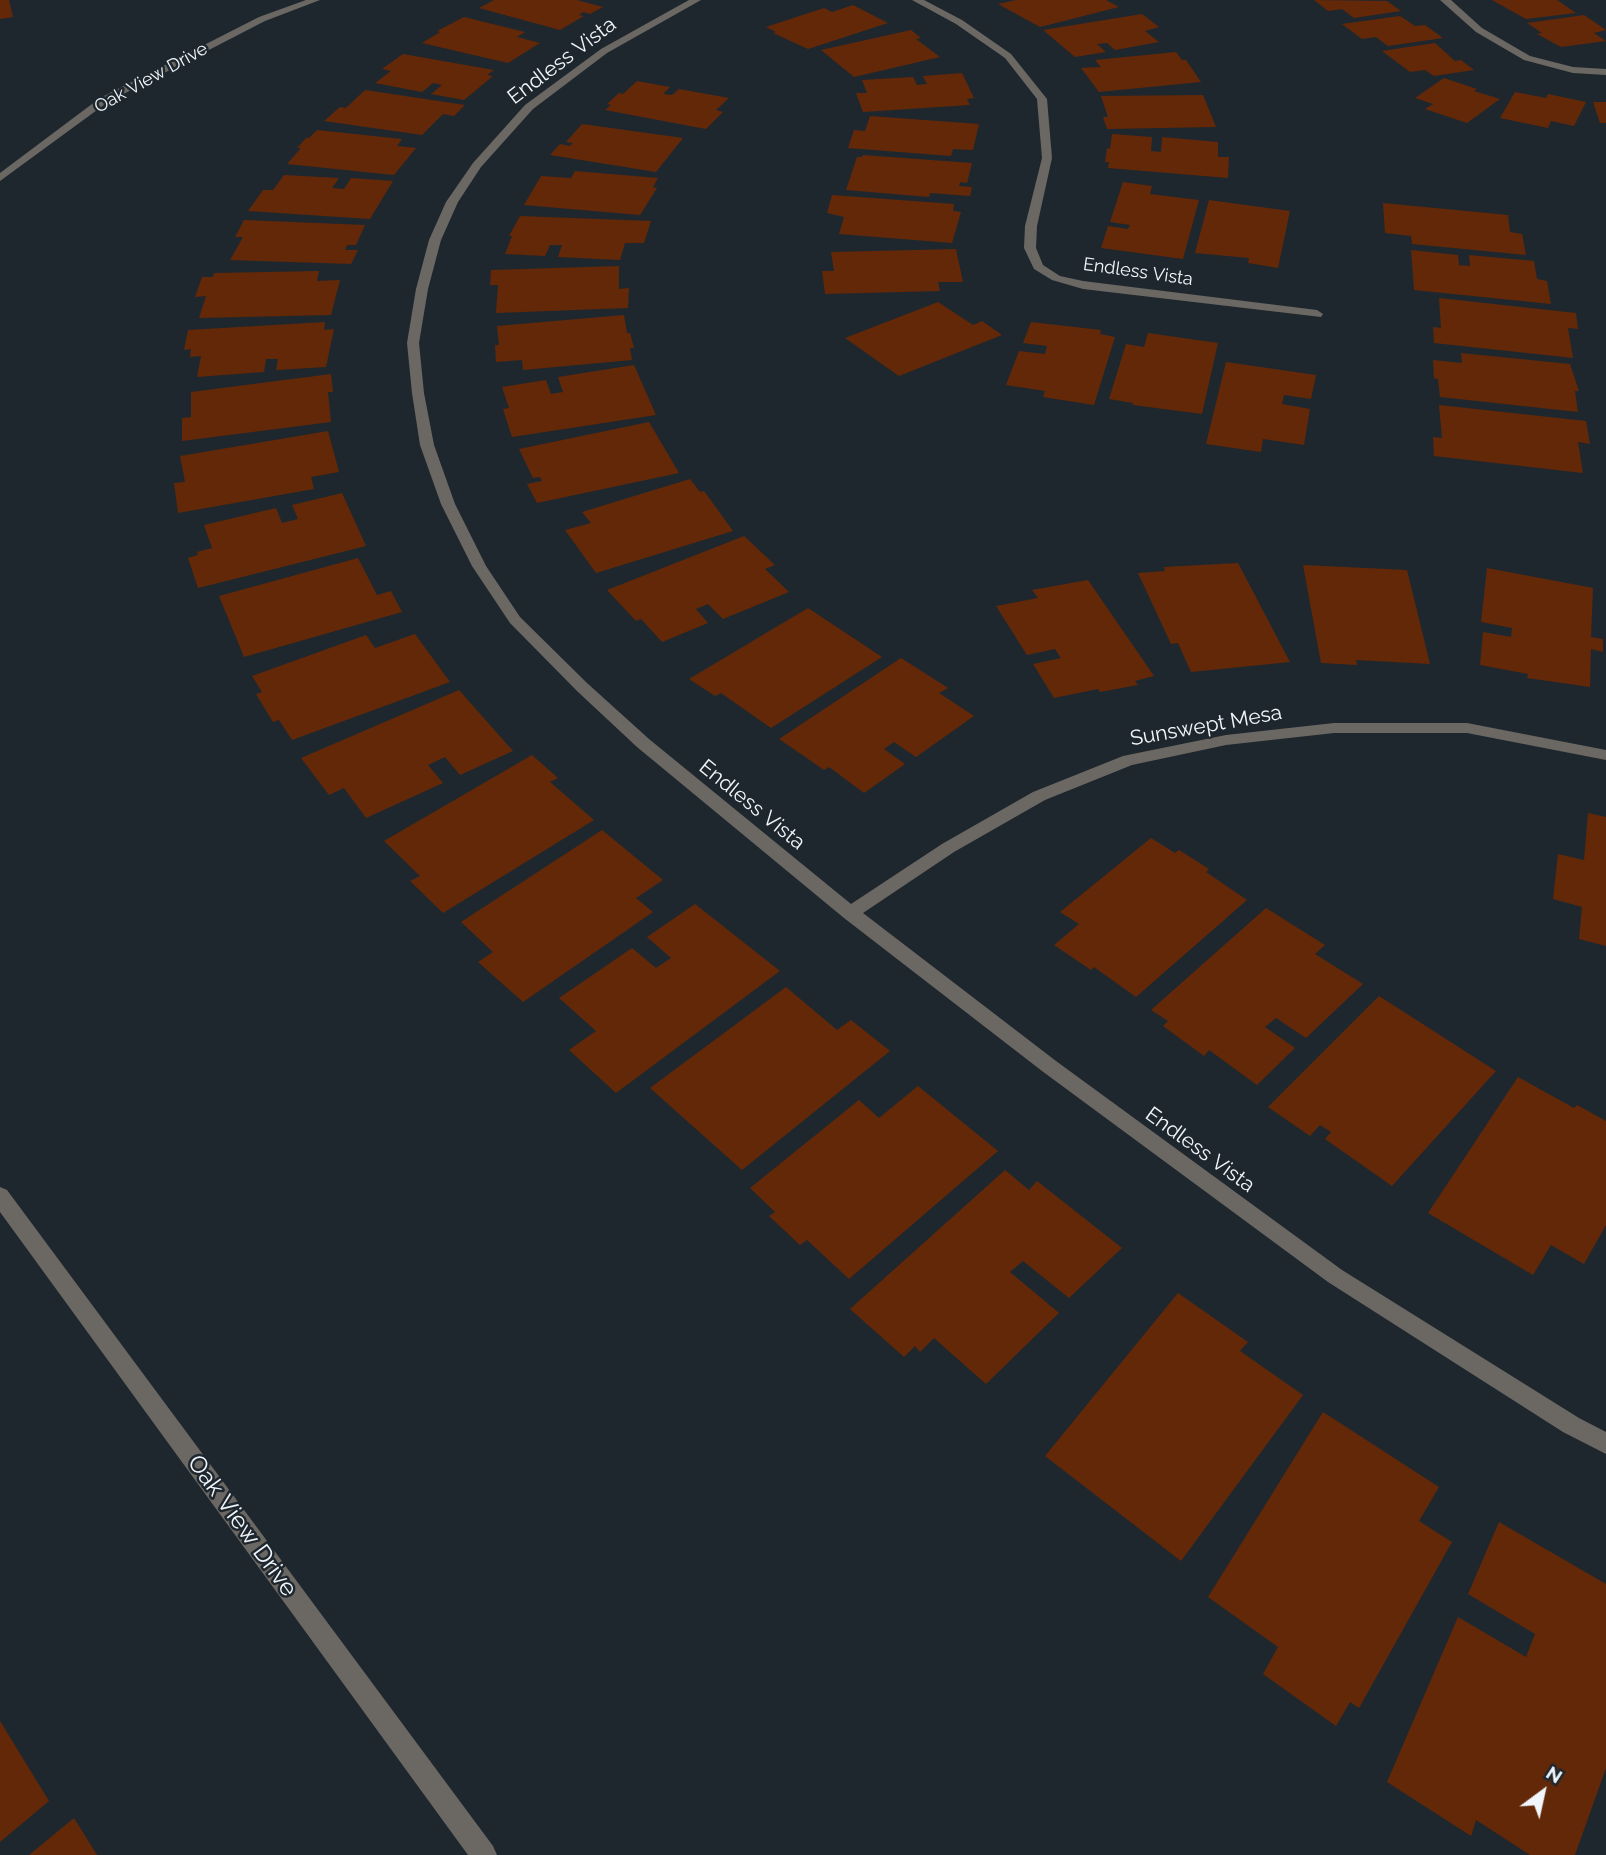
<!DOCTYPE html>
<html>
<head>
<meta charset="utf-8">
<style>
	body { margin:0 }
	#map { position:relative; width:1606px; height:1855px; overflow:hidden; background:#1f272e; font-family:Raleway,sans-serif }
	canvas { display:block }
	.north { position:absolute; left:1508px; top:1757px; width:70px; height:70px; -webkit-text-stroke:5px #1f272e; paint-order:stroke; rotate:33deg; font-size:19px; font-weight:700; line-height:28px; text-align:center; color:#f0f6fb }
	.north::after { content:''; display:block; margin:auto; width:24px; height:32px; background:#f0f6fb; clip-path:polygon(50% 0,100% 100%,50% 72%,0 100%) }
</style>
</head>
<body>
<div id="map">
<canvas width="1606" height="1855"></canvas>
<div class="north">N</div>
</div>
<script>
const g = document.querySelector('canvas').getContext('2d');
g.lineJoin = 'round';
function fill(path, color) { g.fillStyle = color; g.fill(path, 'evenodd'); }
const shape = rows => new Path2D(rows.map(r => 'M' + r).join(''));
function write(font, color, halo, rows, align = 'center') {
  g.font = font + ' Raleway,sans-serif'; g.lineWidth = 5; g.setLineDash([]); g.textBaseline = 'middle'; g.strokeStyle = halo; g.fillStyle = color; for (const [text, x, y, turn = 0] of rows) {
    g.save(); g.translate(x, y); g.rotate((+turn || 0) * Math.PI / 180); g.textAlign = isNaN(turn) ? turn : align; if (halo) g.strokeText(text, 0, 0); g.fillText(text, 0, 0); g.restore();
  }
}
fill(shape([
	[0,0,9,0,13,17,0,19],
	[494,0,577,0,603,7,590,14,583,12,579,15,584,16,560,30,479,8],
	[1016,0,1106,0,1119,7,1040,27,998,4],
	[1314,0,1387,1,1401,11,1354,18,1342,9,1328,11],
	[1492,0,1557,0,1576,13,1526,19],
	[853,5,888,23,808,49,773,33,776,32,766,27,824,8,832,12],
	[1142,14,1159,27,1145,31,1159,42,1115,50,1107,43,1097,44,1106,52,1075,57,1043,30],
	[1584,15,1606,30,1594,33,1606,41,1561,47,1537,34,1542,33,1527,23],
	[1400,16,1415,26,1425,25,1443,38,1388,46,1376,37,1362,39,1342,24],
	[464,17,525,32,517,37,540,43,508,63,422,43,440,32,437,31],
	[911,30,921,38,916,39,940,57,854,77,821,50],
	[1435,43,1455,61,1461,60,1474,70,1434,76,1425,70,1410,72,1382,51],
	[1176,52,1182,60,1186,60,1201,82,1099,92,1081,68,1101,67,1095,60],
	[403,54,494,70,487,75,493,76,464,100,431,94,442,85,433,83,422,92,375,83,391,71,382,69],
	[962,73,974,98,967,99,970,105,863,112,856,93,867,93,862,80,913,77,917,85,927,84,923,76],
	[1444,78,1477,89,1474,91,1500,99,1467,123,1425,109,1433,104,1415,98],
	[637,81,670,87,663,94,672,95,679,89,729,98,716,110,723,112,706,129,605,110,611,105,607,104,619,93,623,94],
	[365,90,465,105,454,116,443,114,422,135,324,121,340,107,346,108],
	[1515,92,1546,98,1548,94,1586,102,1574,126,1551,121,1548,128,1500,118],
	[1203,95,1216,127,1107,129,1103,117,1108,117,1101,96],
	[1593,102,1606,102,1606,123,1600,123],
	[870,116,979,124,973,150,953,149,951,156,848,148,854,130,865,131],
	[582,124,683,138,656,172,550,155,560,144,570,146,573,143,566,142],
	[317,130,402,139,397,146,416,148,394,175,287,164,301,148,297,148,306,138,309,138],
	[1112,134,1152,137,1151,151,1161,152,1162,137,1218,142,1218,157,1229,157,1228,178,1108,168,1109,162,1105,162,1107,148,1110,149],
	[863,155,972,163,967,183,960,182,959,186,972,187,970,196,930,193,929,197,846,190,857,157,862,157],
	[575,171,658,178,653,187,657,188,640,215,524,205,541,176,571,178],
	[284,175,339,178,332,188,344,189,351,178,393,181,370,219,248,211,263,190,273,190],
	[1123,182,1152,186,1150,194,1199,200,1183,259,1101,248,1108,226,1128,229,1130,225,1110,222],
	[832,195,954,204,953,211,961,212,952,243,839,234,844,217,827,213],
	[1209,200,1290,211,1278,268,1248,263,1249,258,1195,253],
	[1383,203,1508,215,1510,232,1522,234,1526,255,1412,244,1411,236,1385,233],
	[520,216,651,221,644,243,625,243,620,260,558,257,562,245,550,245,545,256,505,254,512,236,509,236],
	[244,220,365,225,356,245,347,245,345,250,358,250,351,264,230,260,243,237,235,237],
	[956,249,963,282,938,282,940,291,825,294,822,271,834,271,831,252],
	[1411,250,1458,255,1459,265,1470,266,1469,255,1534,261,1537,279,1547,281,1551,304,1414,290],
	[619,266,619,289,629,288,628,308,496,313,498,285,490,285,491,270],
	[319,271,317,281,340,280,331,315,199,318,206,296,195,297,202,277,213,277,214,273],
	[1439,298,1576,313,1578,329,1568,328,1573,358,1434,343,1433,327,1441,328],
	[938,302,973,325,982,321,1002,335,899,376,845,338],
	[624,315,627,333,630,333,634,348,630,348,632,360,523,370,522,360,496,362,495,345,499,345,497,326],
	[325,322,324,330,334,329,326,367,276,370,278,359,266,359,264,372,197,377,201,356,190,357,191,349,184,350,188,330],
	[1031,322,1101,330,1100,334,1115,337,1094,405,1043,397,1045,391,1006,385,1019,351,1045,354,1047,346,1023,343],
	[1148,333,1218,343,1202,414,1133,405,1133,403,1109,399,1126,344,1144,347],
	[1461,353,1570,364,1579,391,1575,391,1578,412,1440,397,1438,379,1434,378,1433,360,1462,363],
	[1226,362,1316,375,1311,399,1284,395,1282,404,1310,409,1304,445,1263,439,1261,452,1206,444],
	[634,365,656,415,512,437,503,409,509,408,502,387,546,380,551,394,563,392,558,377],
	[331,374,333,392,328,392,331,422,182,441,182,418,191,417,191,392],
	[1439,405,1586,421,1590,444,1578,442,1583,473,1434,456,1433,437,1442,438],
	[649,422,679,473,537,503,527,484,542,481,540,477,533,478,519,449],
	[328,431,339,472,311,477,314,489,178,513,174,483,185,482,180,456],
	[690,479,700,492,704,491,733,531,596,573,565,530,591,523,582,512],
	[342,493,366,546,198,588,188,558,198,555,197,552,212,548,204,525,276,508,282,523,298,519,292,505],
	[744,536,775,565,765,569,789,592,723,619,708,604,696,609,708,623,662,642,641,619,636,621,607,590],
	[358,558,377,595,391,591,402,612,244,657,219,596],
	[1238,563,1290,662,1191,672,1178,643,1171,644,1138,573,1165,571,1164,567],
	[1303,565,1407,570,1430,664,1356,660,1357,665,1321,663],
	[1487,568,1593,588,1591,637,1603,639,1603,652,1591,649,1590,687,1527,678,1528,674,1480,665,1483,632,1511,637,1512,628,1481,622],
	[1088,580,1154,676,1135,681,1138,685,1100,692,1098,689,1054,698,1033,664,1061,658,1055,649,1027,655,996,606,1038,598,1032,590],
	[808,608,882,657,771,728,721,693,715,696,689,679],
	[415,634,450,682,292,740,279,720,273,722,256,694,262,692,252,676,366,635,375,648],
	[901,658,948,688,939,693,974,716,916,757,894,742,884,749,905,764,864,793,829,767,824,770,779,739],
	[459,690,513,751,460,775,445,757,428,765,443,783,366,818,344,788,329,795,301,758],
	[532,755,558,778,550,782,594,820,443,913,410,881,420,876,384,841],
	[1588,813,1606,817,1606,946,1579,939,1582,907,1553,899,1558,854,1584,860],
	[602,830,663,880,636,898,653,912,523,1002,478,962,493,952,461,922],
	[1151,838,1175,853,1179,850,1209,869,1206,872,1247,900,1136,997,1094,967,1091,970,1054,945,1079,924,1060,912],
	[695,904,780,971,616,1093,569,1050,596,1031,559,998,632,948,656,968,671,958,647,937],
	[1266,908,1325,945,1315,954,1363,984,1306,1038,1276,1018,1265,1027,1295,1048,1257,1085,1209,1050,1204,1056,1163,1026,1168,1021,1151,1010],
	[786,987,837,1030,851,1020,890,1051,742,1170,650,1088],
	[1379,996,1496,1071,1392,1186,1325,1139,1331,1132,1320,1125,1310,1136,1268,1107],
	[1518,1077,1574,1108,1577,1105,1606,1121,1606,1225,1584,1264,1551,1245,1533,1275,1428,1213],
	[918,1086,998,1151,849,1279,807,1240,800,1245,769,1216,775,1212,750,1188,859,1100,879,1118],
	[1005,1170,1029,1190,1037,1181,1122,1248,1069,1298,1023,1261,1010,1272,1059,1313,986,1384,934,1338,920,1352,915,1346,904,1357,850,1309],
	[1178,1293,1248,1342,1240,1351,1303,1395,1181,1561,1045,1456],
	[1323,1412,1439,1487,1419,1521,1452,1542,1359,1708,1350,1702,1336,1726,1263,1674,1278,1647,1208,1597],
	[1499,1522,1606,1584,1606,1768,1575,1855,1530,1855,1476,1820,1471,1836,1387,1782,1458,1617,1526,1657,1535,1634,1468,1594],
	[0,1721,49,1801,0,1842],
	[74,1818,97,1855,29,1855]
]), '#632808');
fill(shape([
	[689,0,701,0,607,53,533,109,481,167,458,202,441,240,428,289,419,343,424,393,434,445,455,504,486,566,520,617,587,683,649,739,851,904,942,844,1033,792,1123,756,1226,735,1334,723,1467,723,1606,750,1606,760,1467,733,1334,733,1226,745,1132,765,1045,800,954,852,863,913,1056,1061,1342,1270,1579,1418,1606,1432,1606,1454,1563,1432,1328,1282,1042,1071,844,918,637,747,577,691,510,623,472,566,441,504,420,445,412,393,407,343,416,289,429,240,446,202,473,163,525,105,601,49,689,0],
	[912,0,924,0,962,20,1011,54,1047,99,1052,158,1037,226,1036,248,1043,265,1060,276,1083,281,1317,310,1323,314,1321,317,1083,289,1052,280,1034,269,1024,248,1025,226,1042,158,1037,99,1005,58,956,24,912,0],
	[1440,0,1451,0,1482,28,1530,56,1573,67,1606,69,1606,75,1573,73,1524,60,1476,32,1440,0]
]), '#6b6863');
fill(shape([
	[306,0,320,0,265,21,108,102,0,181,0,173,100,98,259,17,306,0],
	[0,1187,7,1190,493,1846,497,1855,468,1855,0,1212,0,1187]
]), '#6b6863');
write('18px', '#f0f6fb', '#1f272e', [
	["Oak View Drive",151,78,-29],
	["Endless Vista",1138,272,8]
]);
write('21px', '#f0f6fb', '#1f272e', [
	["Endless Vista",562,61,-37],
	["Sunswept Mesa",1206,726,-10],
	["Endless Vista",752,805,39],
	["Endless Vista",1200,1150,36]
]);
write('24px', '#f0f6fb', '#1f272e', [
	["Oak View Drive",242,1526,54]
]);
</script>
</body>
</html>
